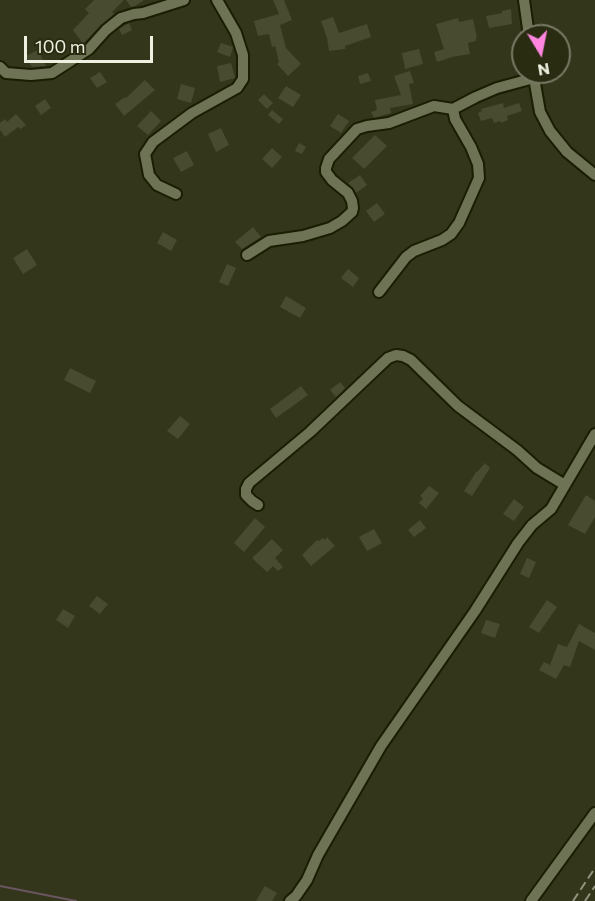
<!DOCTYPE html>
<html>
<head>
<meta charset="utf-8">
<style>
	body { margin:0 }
	#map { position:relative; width:595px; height:901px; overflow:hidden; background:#33361b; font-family:Commissioner,sans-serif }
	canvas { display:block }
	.north { position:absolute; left:511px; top:24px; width:60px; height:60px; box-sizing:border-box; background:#292c11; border:2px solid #787b64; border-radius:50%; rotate:170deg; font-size:16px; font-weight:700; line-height:24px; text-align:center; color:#eef1e0 }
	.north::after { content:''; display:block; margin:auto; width:21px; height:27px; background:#ff85df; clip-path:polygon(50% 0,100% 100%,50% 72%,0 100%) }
	.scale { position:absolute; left:24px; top:36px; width:129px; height:27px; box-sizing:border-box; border:3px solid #eef1e0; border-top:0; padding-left:8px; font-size:18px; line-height:21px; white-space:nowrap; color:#eef1e0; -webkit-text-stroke:4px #292c11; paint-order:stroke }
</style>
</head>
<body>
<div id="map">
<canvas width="595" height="901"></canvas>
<div class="north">N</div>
<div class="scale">100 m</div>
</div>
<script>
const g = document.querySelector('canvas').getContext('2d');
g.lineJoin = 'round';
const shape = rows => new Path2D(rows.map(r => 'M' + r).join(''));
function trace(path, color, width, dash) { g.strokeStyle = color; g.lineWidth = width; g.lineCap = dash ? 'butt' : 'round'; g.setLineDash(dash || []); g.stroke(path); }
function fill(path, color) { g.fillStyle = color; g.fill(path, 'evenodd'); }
trace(shape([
	[0,886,76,901]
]), '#6a5560', 2);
fill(shape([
	[94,0,124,0,112,12,114,14,101,25,83,44,73,30,89,13,85,9],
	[126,0,144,0,135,6,131,7],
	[273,0,284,0,292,20,280,25,286,48,301,64,288,76,277,64,279,62,275,46,272,47,269,34,258,36,254,21,279,14],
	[511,9,512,24,489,28,486,16,502,13,502,11],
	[333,17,339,33,367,24,371,37,345,46,345,49,329,51,327,38,321,21],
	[458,18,459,22,473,19,477,38,476,38,476,41,468,43,470,54,452,57,437,62,434,52,444,49,436,24],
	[129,23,132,30,122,35,119,29],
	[221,43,233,47,230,57,217,52],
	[419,49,423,64,405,69,402,53],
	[38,50,46,66,32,67,26,56],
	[231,63,235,78,220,82,217,66],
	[410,71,414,83,409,84,413,104,390,108,391,113,374,118,371,112,377,110,375,100,401,95,394,76],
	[100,72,107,82,97,88,90,78],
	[368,73,371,81,360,84,358,76],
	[145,80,155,90,124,116,115,104,125,97,126,98],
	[181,84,195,88,191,103,177,99],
	[286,86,301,95,293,107,278,98],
	[264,94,273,103,267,109,258,100],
	[45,99,51,108,41,115,35,106],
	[503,103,504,108,519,103,522,111,507,116,508,120,501,123,500,121,494,123,492,118,481,121,478,113,482,111,481,109],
	[272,110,283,119,279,124,268,115],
	[151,111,161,121,148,135,137,126],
	[16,114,26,125,21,129,18,127,5,137,0,130,0,123,5,119,7,122],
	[338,114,349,121,341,133,330,126],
	[221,128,229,145,216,152,208,134],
	[375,135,387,146,364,169,352,158],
	[299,143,306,147,302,154,295,151],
	[272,148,282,157,272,168,262,159],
	[187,151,194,165,181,172,173,158],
	[360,175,367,185,356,193,353,188,348,183],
	[377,203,385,214,374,222,366,211],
	[253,227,261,237,242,249,235,242],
	[163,232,177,240,171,251,157,243],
	[27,249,37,265,23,274,13,258],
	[227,264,236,268,228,286,219,282],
	[348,269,359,278,353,287,341,278],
	[286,296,306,308,300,318,280,307],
	[70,368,96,381,90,393,64,380],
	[340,382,345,388,336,397,330,390],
	[301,386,308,395,276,418,270,409],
	[180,416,190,424,178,439,167,431],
	[485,463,490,468,472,496,464,491,476,472,477,472],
	[429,486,439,493,426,509,419,503,423,498,420,496],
	[586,495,595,501,595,517,585,534,568,525],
	[514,499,524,507,514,521,503,514],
	[255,518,265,527,244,552,234,543],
	[420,520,426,528,414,537,408,530],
	[374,529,382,543,367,551,359,537],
	[327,537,335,546,311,566,302,555,317,540,319,541,323,538,325,540],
	[272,539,283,550,275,558,283,567,278,571,273,566,267,572,252,558],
	[527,558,536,562,529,578,520,574],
	[97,596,108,604,100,614,89,606],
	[547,600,557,607,539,633,529,627],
	[63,609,75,616,68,628,56,620],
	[486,620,500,624,495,638,481,633],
	[579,624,595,633,595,650,579,641,570,667,564,665,556,679,539,670,544,662,550,665,558,644,567,647],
	[265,886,277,893,272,901,256,901]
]), '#484b2f');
const minor = shape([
	[524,0,529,36],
	[0,67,6,73,31,75,52,73,89,49,106,30,121,18,134,14,143,13,184,0],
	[533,72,540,112,550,131,567,152,595,175],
	[176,194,157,185,149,175,145,154,153,142,192,113,237,88,243,79,243,55,236,33,217,0],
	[247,255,269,241,303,236,330,228,342,221,352,212,353,208,352,201,348,193,332,180,326,172,326,168,329,159,357,129,367,126,389,123,434,106,453,109],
	[379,292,406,257,414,251,442,240,451,234,459,223,479,178,478,164,471,147,455,119,453,109,476,97,497,88,534,78],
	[258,505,252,501,246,495,246,489,249,483,310,432,388,358,396,355,403,356,411,360,458,406,517,450,537,468,565,485],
	[290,901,296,896,307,880,318,855,381,746,475,611,518,543,532,525,551,509,595,434],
	[531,901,595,813]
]);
trace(minor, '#1b1d03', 14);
trace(minor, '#6f7356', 10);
trace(shape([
	[573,901,595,868],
	[585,901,595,886]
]), '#91947e', 2, [9, 4.5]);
</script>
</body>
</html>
